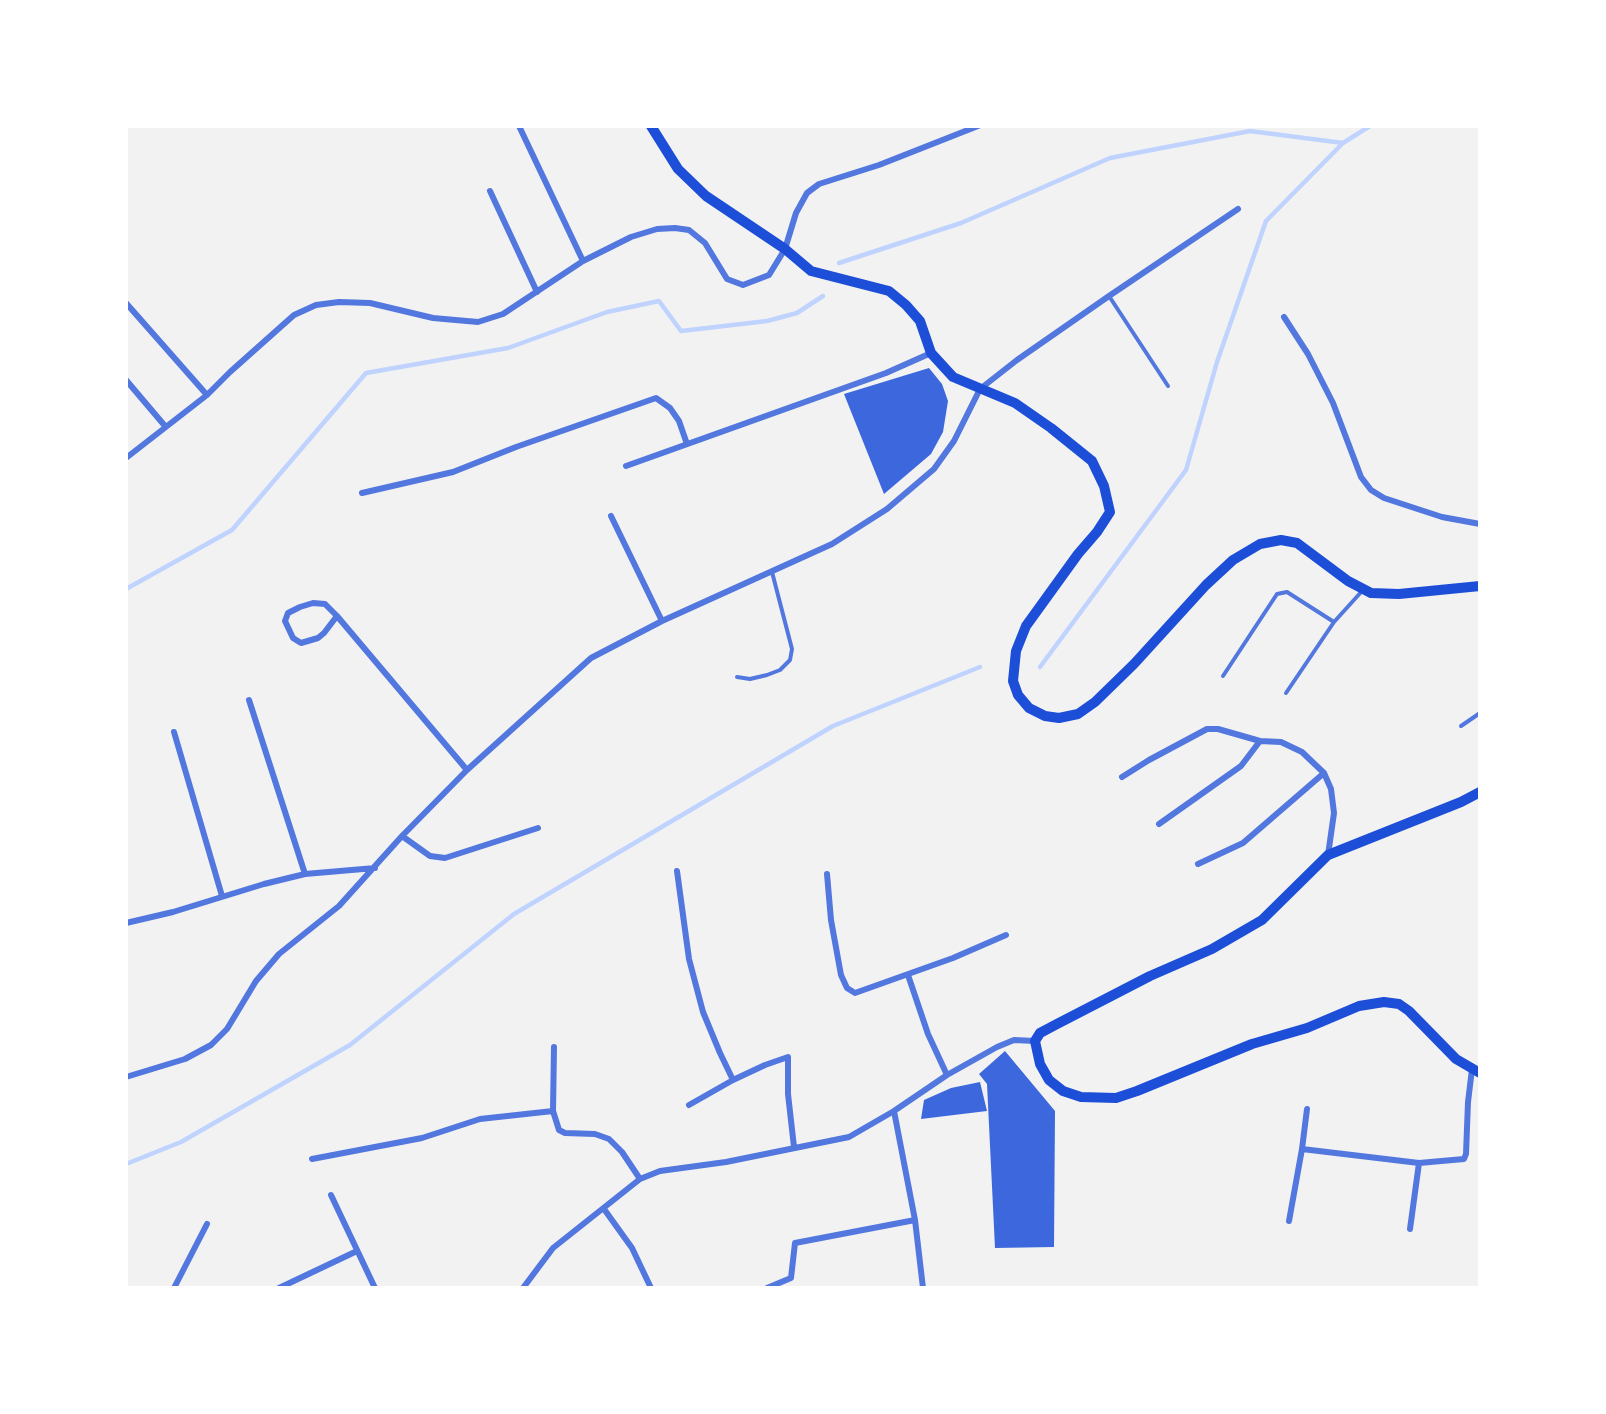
<!DOCTYPE html>
<html>
<head>
<meta charset="utf-8">
<style>
	body { margin:0 }
	#map { position:relative; width:1606px; height:1414px; overflow:hidden; background:#f2f2f2; font-family:"Exo 2",sans-serif }
	canvas { display:block }
	.frame { position:absolute; inset:0; border:128px solid #fff; pointer-events:none }
</style>
</head>
<body>
<div id="map">
<canvas width="1606" height="1414"></canvas>
<div class="frame"></div>
</div>
<script>
const g = document.querySelector('canvas').getContext('2d');
g.lineJoin = 'round';
const shape = rows => new Path2D(rows.map(r => 'M' + r).join(''));
function trace(path, color, width, dash) { g.strokeStyle = color; g.lineWidth = width; g.lineCap = dash ? 'butt' : 'round'; g.setLineDash(dash || []); g.stroke(path); }
function fill(path, color) { g.fillStyle = color; g.fill(path, 'evenodd'); }
trace(shape([
	[839,263,961,223,1110,158,1250,131,1343,143,1370,126],
	[126,589,232,530,366,373,508,348,607,312,659,301,681,331,767,321,797,313,823,296],
	[1040,667,1186,470,1217,362,1266,221,1343,143],
	[126,1164,181,1142,350,1045,514,914,833,726,980,667]
]), '#bfd3fe', 4.5);
fill(shape([
	[929,368,942,384,948,401,943,432,931,454,884,494,844,394],
	[1005,1051,1055,1111,1054,1247,995,1248,987,1084,979,1074],
	[980,1082,987,1111,921,1119,924,1100,951,1088]
]), '#3d67dc');
trace(shape([
	[1109,296,1168,386],
	[1223,676,1277,594,1287,592,1334,622],
	[737,677,750,679,767,675,780,670,790,660,792,649,772,572],
	[1286,693,1334,622,1363,590],
	[1461,726,1480,713]
]), '#5277de', 4);
trace(shape([
	[519,126,583,261],
	[490,191,537,292],
	[126,303,207,395],
	[1284,317,1308,354,1333,403,1361,477,1371,490,1384,498,1442,517,1480,524],
	[126,380,165,426],
	[126,458,207,395,230,372,294,315,316,305,339,302,370,303,433,318,478,322,503,314,583,261,631,237,657,229,675,228,689,230,705,243,727,279,743,285,769,275,785,249,796,213,807,193,819,184,879,165,978,126],
	[626,466,886,373,931,353],
	[362,493,453,472,516,447,656,398,670,408,679,421,687,444],
	[611,516,662,621],
	[337,616,324,633,318,638,301,643,293,638,285,621,288,613,300,607,313,603,325,604,337,616,467,770],
	[249,700,305,874],
	[174,732,222,896],
	[1122,777,1149,760,1207,729,1218,729,1260,741,1281,742,1302,752,1324,773,1331,789,1334,813,1328,855],
	[1159,824,1241,766,1260,741],
	[402,836,430,856,445,858,538,828],
	[1198,864,1243,843,1324,773],
	[677,871,689,959,703,1012,720,1053,733,1080],
	[827,874,831,920,841,975,847,988,855,993,953,958,1006,935],
	[126,923,173,912,264,884,305,874,375,868],
	[908,975,928,1034,947,1075],
	[554,1047,553,1111,559,1130,565,1133,595,1134,609,1139,622,1152,640,1179],
	[126,1077,185,1059,211,1045,227,1029,256,981,279,954,339,906,402,836,467,770,591,658,662,621,832,544,887,509,934,469,954,441,980,389,1017,360,1109,296,1238,209],
	[689,1105,733,1080,765,1065,788,1057,788,1094,794,1147],
	[894,1111,915,1220,923,1288],
	[1302,1149,1419,1163,1464,1159,1466,1154,1468,1102,1472,1069],
	[312,1159,422,1138,480,1119,553,1111],
	[331,1195,375,1288],
	[604,1209,632,1248,651,1288],
	[1289,1221,1302,1149,1307,1109],
	[1410,1229,1419,1163],
	[174,1288,207,1224],
	[279,1288,357,1251],
	[523,1288,553,1248,640,1179,660,1171,726,1162,849,1137,894,1111,947,1075,997,1047,1014,1040,1035,1041],
	[767,1288,791,1278,795,1243,915,1220]
]), '#5277de', 6);
trace(shape([
	[651,126,678,169,706,196,785,249,811,271,889,291,906,305,920,321,931,353,953,377,1015,403,1051,428,1092,461,1104,486,1110,512,1097,532,1078,554,1026,626,1016,651,1013,681,1018,695,1029,708,1045,716,1059,718,1078,714,1095,702,1134,664,1206,585,1233,560,1260,544,1281,540,1297,543,1348,581,1371,593,1399,594,1480,586],
	[1480,792,1461,802,1328,855,1262,920,1212,949,1150,976,1057,1024,1040,1033,1035,1041,1040,1064,1049,1080,1063,1091,1081,1097,1116,1098,1137,1091,1252,1044,1307,1028,1359,1006,1384,1002,1399,1004,1409,1011,1456,1059,1480,1073]
]), '#1d4ed8', 10);
</script>
</body>
</html>
